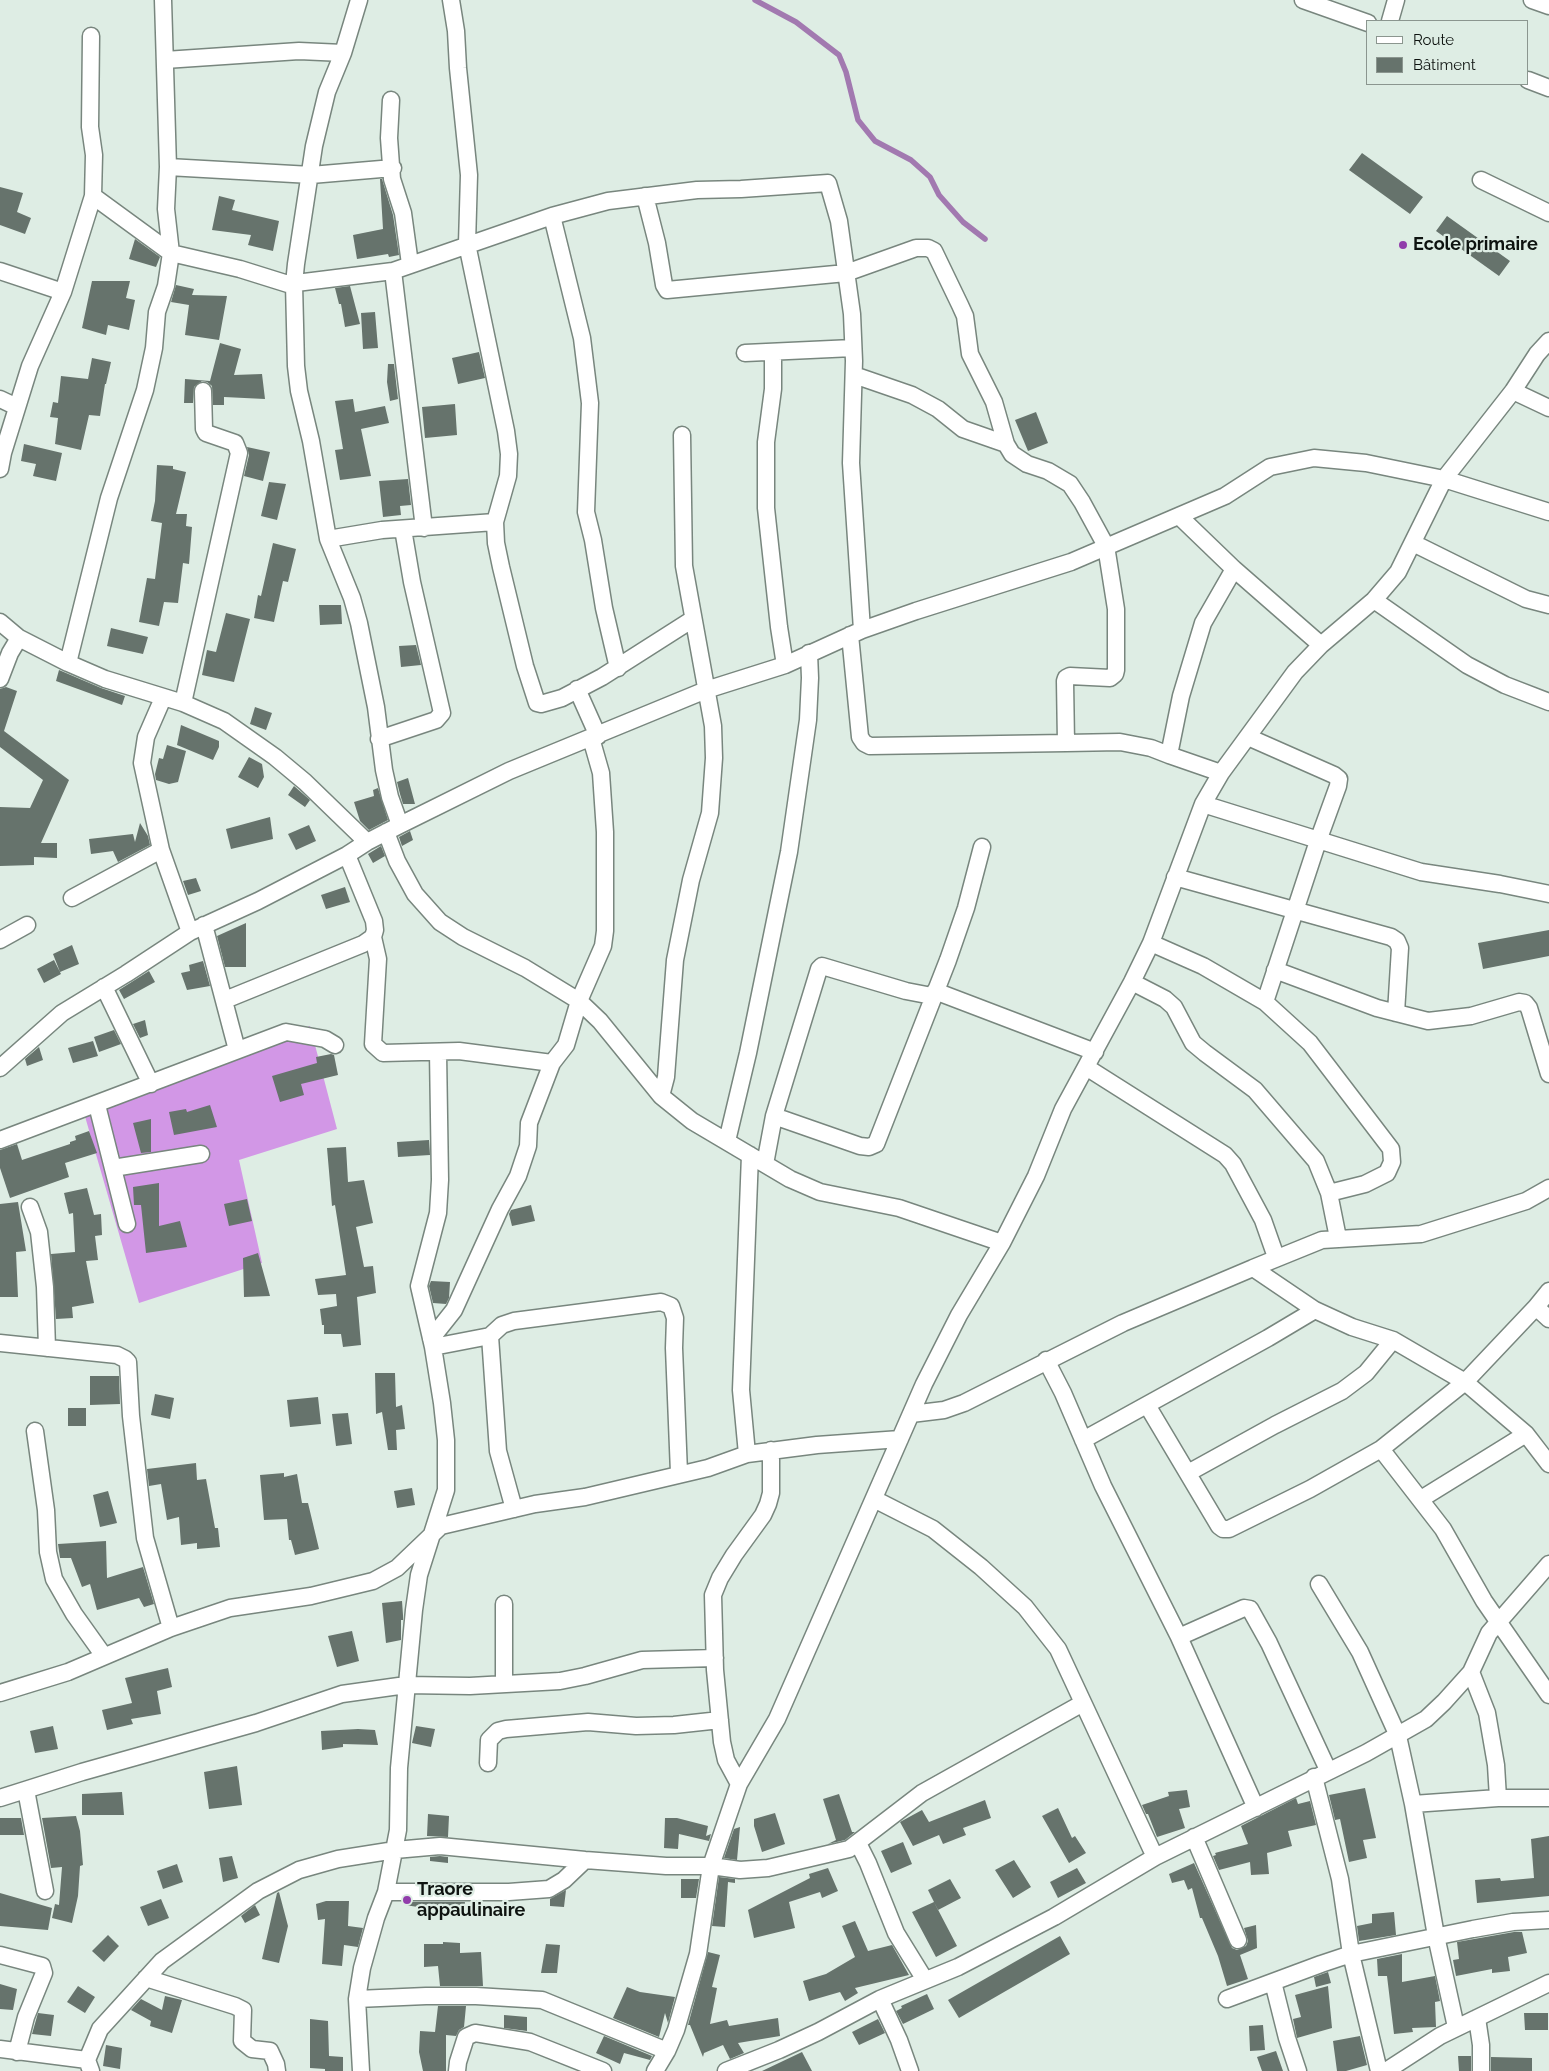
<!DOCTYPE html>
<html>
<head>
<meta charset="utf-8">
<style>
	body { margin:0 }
	#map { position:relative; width:1549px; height:2071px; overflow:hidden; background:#deede4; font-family:Raleway,sans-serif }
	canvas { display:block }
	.legend { position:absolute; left:1366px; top:20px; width:162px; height:65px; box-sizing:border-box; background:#deede4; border:1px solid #8b968f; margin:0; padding:6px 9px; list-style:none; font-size:15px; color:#0e1310 }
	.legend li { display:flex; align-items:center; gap:10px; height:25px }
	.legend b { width:25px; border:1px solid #8b968f }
</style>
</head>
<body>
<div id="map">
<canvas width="1549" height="2071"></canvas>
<ul class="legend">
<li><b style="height:6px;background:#fff"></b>Route</li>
<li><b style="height:14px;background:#66736c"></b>Bâtiment</li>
</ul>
</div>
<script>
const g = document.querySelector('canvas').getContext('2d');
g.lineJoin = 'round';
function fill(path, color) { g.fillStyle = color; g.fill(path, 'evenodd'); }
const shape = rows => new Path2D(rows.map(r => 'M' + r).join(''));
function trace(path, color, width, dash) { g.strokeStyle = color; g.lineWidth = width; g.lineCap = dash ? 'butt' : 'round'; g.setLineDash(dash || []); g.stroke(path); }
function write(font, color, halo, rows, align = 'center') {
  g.font = font + ' Raleway,sans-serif'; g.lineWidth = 4.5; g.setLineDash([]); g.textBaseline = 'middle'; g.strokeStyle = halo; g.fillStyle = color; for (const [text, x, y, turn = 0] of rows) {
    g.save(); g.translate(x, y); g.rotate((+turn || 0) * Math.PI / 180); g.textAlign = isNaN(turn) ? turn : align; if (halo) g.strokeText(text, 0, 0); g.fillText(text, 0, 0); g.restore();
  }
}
fill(shape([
	[310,1026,337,1129,239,1160,262,1263,139,1303,84,1113]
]), '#d297e6');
trace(shape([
	[755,0,796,22,839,55,846,72,858,120,875,141,911,160,930,177,939,195,963,222,985,239]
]), '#a279b0', 5.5);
fill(shape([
	[1362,153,1423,197,1410,214,1349,170],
	[380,179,382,179,393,215,399,255,389,257,388,254,357,259,353,235,383,229],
	[0,187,23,193,17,212,31,218,25,234,0,225],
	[219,196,235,200,232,210,279,221,273,251,248,245,251,235,212,230],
	[1447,216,1510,261,1499,276,1436,231],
	[135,239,160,257,156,267,129,259],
	[92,281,130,281,126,298,135,300,129,330,108,325,106,335,82,328],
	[176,285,194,289,192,295,227,296,219,340,185,335,189,305,171,302],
	[350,286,360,324,345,327,341,304,339,304,335,288],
	[375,312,378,348,363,349,361,313],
	[220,343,241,349,234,375,262,374,265,399,224,397,224,405,213,405,212,386,207,382,202,381,194,387,193,403,184,403,185,379,210,381],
	[479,352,485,378,458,384,452,358],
	[92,358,111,362,106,384,105,384,100,416,89,415,81,450,55,444,58,418,50,417,53,402,58,403,61,376,88,379],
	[388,364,394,364,398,399,390,401,387,382],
	[353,399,355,412,385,406,389,423,361,429,371,476,340,480,335,450,343,449,335,401],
	[455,404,457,435,425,438,422,407],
	[1036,412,1048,443,1028,451,1015,420],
	[24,444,62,453,56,481,33,476,36,464,21,461],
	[247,447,270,452,263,481,244,476,249,455],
	[157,465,173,466,173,469,186,472,176,514,187,514,186,526,192,527,189,564,183,563,178,603,164,602,159,626,139,622,147,578,155,579,162,523,151,521,155,501],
	[408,479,411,505,400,506,401,515,383,517,379,481],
	[269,482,286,484,277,520,261,516],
	[273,543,296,549,288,582,283,581,274,622,254,618,258,595,261,596],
	[319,605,341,605,342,624,320,625],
	[226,613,250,619,234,682,202,675,207,650,216,652],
	[111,628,148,637,143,654,107,646],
	[416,645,421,665,401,667,399,646],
	[59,670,101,688,125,696,122,705,56,681],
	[6,687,17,691,4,731,69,780,41,843,57,843,57,858,34,857,34,865,0,866,0,807,30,808,43,780,0,747,0,689],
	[255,707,272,713,266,730,250,724],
	[181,725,219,741,219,747,213,760,177,745],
	[167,745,186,751,178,782,169,784,156,780,155,774,159,758,163,759],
	[249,757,262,764,264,777,258,788,238,777],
	[408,778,415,804,403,804,400,794,397,782],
	[294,786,310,800,305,807,288,795],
	[378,788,388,820,369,830,360,821,354,802,374,796,373,790],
	[270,817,273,839,231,849,226,829],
	[140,823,148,836,150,845,118,862,113,851,91,854,89,839,133,834,135,842],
	[309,825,316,841,296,850,288,834],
	[410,831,413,840,402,846,399,837],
	[381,846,385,856,373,863,368,854],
	[196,878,201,891,188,895,183,881],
	[345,887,350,902,326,909,321,895],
	[246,923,246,967,225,967,217,936],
	[1549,930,1549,956,1483,969,1478,943],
	[72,945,79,964,60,972,53,954],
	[54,960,61,974,44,983,37,969],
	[203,961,210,986,187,990,181,973,190,971,189,965],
	[149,971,155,982,124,999,119,990],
	[145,1020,148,1035,140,1038,133,1024],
	[114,1030,121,1044,99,1052,94,1037],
	[93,1041,98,1056,73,1063,68,1048],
	[39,1047,43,1060,27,1066,25,1059],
	[331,1054,334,1055,338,1075,301,1084,304,1095,280,1102,272,1076,317,1063,316,1057],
	[210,1105,217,1127,174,1135,169,1112,186,1109,187,1112],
	[151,1119,151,1152,141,1153,133,1123],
	[89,1131,97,1153,65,1163,69,1177,10,1198,0,1168,0,1150,17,1144,22,1160,70,1144,70,1142,76,1140,75,1136],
	[429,1140,430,1155,398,1157,397,1142],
	[346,1147,348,1182,364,1180,373,1223,356,1227,364,1267,373,1266,376,1293,357,1297,361,1345,343,1347,341,1334,324,1334,324,1325,322,1325,320,1309,337,1306,336,1294,318,1295,315,1279,346,1275,335,1205,332,1206,327,1148],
	[159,1183,159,1226,180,1221,187,1247,146,1253,141,1205,134,1205,133,1187],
	[87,1188,94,1215,101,1214,102,1235,95,1236,98,1260,86,1261,94,1303,72,1307,73,1318,56,1319,51,1254,75,1252,73,1213,69,1214,64,1193],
	[247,1199,252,1221,229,1226,224,1204],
	[18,1202,26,1251,16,1252,18,1297,0,1297,0,1204],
	[531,1205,535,1221,512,1226,509,1214,511,1210],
	[258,1253,270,1296,244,1297,243,1258],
	[431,1281,450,1282,449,1298,446,1304,433,1303,429,1286],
	[375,1373,395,1373,396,1407,402,1405,405,1429,396,1430,397,1450,388,1450,382,1412,376,1414],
	[90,1376,119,1376,120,1404,90,1405],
	[155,1394,174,1398,170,1419,151,1415],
	[318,1397,321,1424,290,1427,287,1400],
	[68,1408,86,1408,86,1426,68,1426],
	[348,1413,352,1444,336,1446,332,1414],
	[196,1463,197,1480,206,1479,215,1528,218,1528,220,1547,197,1549,197,1543,181,1545,179,1517,167,1520,161,1484,149,1486,147,1469],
	[284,1473,284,1477,297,1474,302,1503,308,1503,319,1549,295,1555,291,1540,289,1540,287,1519,264,1520,260,1475],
	[412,1488,415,1505,397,1508,394,1491],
	[108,1491,117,1523,100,1527,93,1495],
	[106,1541,107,1578,143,1567,154,1604,144,1607,139,1598,97,1610,90,1584,82,1587,71,1558,60,1558,58,1544],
	[402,1601,403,1615,403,1620,401,1620,401,1640,386,1643,382,1603],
	[352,1631,359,1661,337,1667,328,1636],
	[168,1668,172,1687,157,1691,161,1714,131,1719,133,1724,107,1730,102,1710,132,1703,125,1678],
	[53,1726,58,1749,35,1753,30,1731],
	[416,1726,435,1729,431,1747,412,1743],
	[358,1729,375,1730,378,1745,343,1744,343,1747,322,1750,321,1731],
	[237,1766,242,1805,209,1809,204,1772],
	[1365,1788,1376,1838,1363,1840,1367,1858,1349,1862,1340,1819,1335,1820,1329,1795],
	[1187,1790,1190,1807,1179,1809,1185,1828,1157,1837,1148,1814,1146,1814,1142,1805,1169,1796,1168,1792],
	[122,1792,124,1815,82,1815,82,1794],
	[839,1794,852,1832,855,1832,845,1840,828,1844,836,1840,823,1799],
	[1296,1798,1298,1804,1310,1801,1316,1825,1288,1831,1292,1846,1267,1853,1269,1874,1251,1875,1250,1862,1219,1870,1213,1856,1216,1855,1215,1853,1248,1844,1241,1826],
	[985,1800,991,1818,963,1828,966,1835,943,1844,939,1835,913,1846,900,1822,922,1810,929,1822],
	[1058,1808,1072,1838,1075,1836,1086,1853,1069,1863,1042,1816],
	[775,1813,785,1844,762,1852,754,1826,754,1819],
	[428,1814,449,1816,448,1837,427,1836],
	[76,1816,80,1831,83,1865,80,1866,78,1896,72,1923,52,1918,55,1904,59,1905,62,1867,51,1868,42,1818],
	[0,1818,21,1818,24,1835,0,1835],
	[665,1818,677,1818,708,1826,706,1836,711,1834,709,1841,679,1834,678,1849,664,1848],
	[740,1827,737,1860,724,1858,734,1829],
	[1549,1836,1549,1896,1477,1903,1475,1880,1500,1878,1501,1881,1534,1878,1531,1839],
	[903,1842,912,1864,891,1873,881,1851],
	[232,1856,238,1878,223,1882,219,1858],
	[440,1856,448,1857,448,1863,430,1861,430,1857],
	[1014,1860,1031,1887,1013,1898,995,1870],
	[1194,1863,1232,1948,1237,1950,1246,1946,1248,1941,1244,1928,1256,1925,1257,1948,1240,1955,1248,1979,1227,1986,1218,1956,1202,1918,1200,1918,1192,1888,1188,1890,1184,1880,1172,1883,1169,1874],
	[177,1864,183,1882,163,1889,157,1871],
	[828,1868,838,1891,822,1898,820,1892,789,1902,795,1928,754,1938,748,1910,810,1878,809,1874],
	[1077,1868,1086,1883,1058,1898,1050,1882],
	[719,1877,735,1879,735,1883,728,1882,725,1927,712,1926],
	[681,1879,699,1879,696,1898,681,1898],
	[950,1879,961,1898,938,1910,928,1890],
	[566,1890,564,1907,550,1906,550,1899],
	[279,1892,288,1926,279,1963,262,1959,277,1893],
	[0,1893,52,1908,48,1930,0,1926],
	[161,1899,169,1918,148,1926,140,1907],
	[326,1901,349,1901,348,1926,363,1928,358,1947,344,1945,342,1966,322,1964,325,1919,318,1920,316,1904],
	[406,1902,465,1902,463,1914,405,1905],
	[934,1902,957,1946,936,1957,912,1912],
	[255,1905,260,1915,245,1923,241,1916],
	[1394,1912,1396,1935,1359,1941,1357,1926,1372,1923,1372,1914],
	[855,1921,868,1951,892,1945,909,1975,855,1988,858,1993,845,2001,840,1992,809,2001,803,1981,826,1974,855,1957,842,1926],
	[1514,1932,1522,1932,1527,1953,1508,1957,1510,1971,1492,1973,1492,1969,1456,1976,1453,1960,1459,1959,1457,1942],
	[108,1935,119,1946,104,1962,92,1951],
	[1060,1936,1070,1954,959,2018,948,2000],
	[443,1942,460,1943,460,1953,481,1952,483,1986,440,1986,438,1966,424,1967,424,1944,443,1944],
	[546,1944,560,1945,557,1973,541,1973],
	[708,1952,720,1955,712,1987,717,1988,710,2024,727,2020,729,2026,778,2018,780,2036,738,2043,744,2053,730,2059,723,2045,704,2053,703,2057,690,2025,688,2025],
	[1402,1954,1402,1982,1435,1976,1440,2001,1435,2002,1436,2027,1412,2028,1413,2032,1394,2034,1387,1976,1378,1976,1377,1959],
	[1328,1972,1331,1983,1316,1987,1314,1977],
	[0,1984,17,1989,13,2010,0,2009],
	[78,1986,95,1997,85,2013,67,2002],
	[1328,1986,1332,2028,1297,2038,1293,2019,1301,2017,1295,1995],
	[627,1987,640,1992,675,1997,668,2023,665,2013,659,2037,613,2018],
	[927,1994,934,2009,903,2024,896,2011,902,2008,901,2006],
	[165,1996,182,2000,172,2033,150,2026,151,2021,131,2010,141,1999,162,2010],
	[438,2006,466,2006,464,2027,459,2030,456,2036,446,2035,446,2071,423,2071,419,2052,420,2031,435,2032],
	[38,2013,54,2015,51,2036,32,2034],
	[1524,2013,1548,2013,1548,2030,1525,2030],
	[504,2015,527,2017,527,2031,504,2028],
	[310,2019,328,2021,329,2056,343,2057,343,2071,325,2071,325,2069,310,2068],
	[878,2019,885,2033,859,2045,852,2032],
	[1263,2025,1265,2050,1250,2051,1249,2026],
	[604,2036,652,2056,650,2060,624,2053,620,2064,596,2053],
	[1360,2036,1367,2065,1346,2071,1337,2071,1333,2041],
	[106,2045,122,2048,120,2069,103,2066],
	[1276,2051,1283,2071,1262,2071,1257,2057],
	[802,2052,812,2071,762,2071],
	[1458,2056,1471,2056,1471,2071,1459,2071],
	[1491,2057,1532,2058,1532,2071,1491,2071]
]), '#66736c');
const street = shape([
	[359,0,343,53,327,92,314,146,296,264,294,284,296,366,299,391,311,441,328,539,352,598,359,623,376,707,384,770,390,797,400,825],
	[451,0,456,31,458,68,469,175,467,244,506,431,509,454,508,476,495,522],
	[1303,0,1368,23],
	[1532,0,1549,6],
	[1390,21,1396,0],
	[91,36,90,127,94,155,93,196,171,253,240,269,288,284,393,271,552,216,608,201,697,190,741,189,828,183,839,221,852,314,854,361,851,463,862,630],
	[165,60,299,51,343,53],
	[1528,80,1549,88],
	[391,100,389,138,392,179,403,213,410,264],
	[168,167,311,175,393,168],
	[1481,180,1549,213],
	[645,196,657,243,664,285,667,290,846,273,916,248,928,248,934,251,960,305,965,316,970,354,994,402,1006,444,1012,454,1027,464,1048,471,1070,484,1082,502,1106,546,1116,609,1116,670,1115,674,1110,678,1070,676,1066,678,1065,681,1066,743,1120,742,1151,748,1169,755],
	[552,216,582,338,590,403,586,512,593,540,604,608,618,668],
	[0,271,63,292],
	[393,271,424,528],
	[773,352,773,389,766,442,766,508,779,627,785,665],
	[745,353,853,348],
	[854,375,912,395,938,409,963,429,1006,444],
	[1513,391,1549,408],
	[0,399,17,407],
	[0,469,3,453,30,366,63,292,93,196],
	[1179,516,1234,569,1203,623,1181,696,1169,755,1221,773],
	[328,539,382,530,495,522,496,543,501,567,525,666,537,703,541,704,562,698,602,677,693,619],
	[1413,543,1526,599,1549,605],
	[1234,569,1321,645],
	[1374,600,1467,665,1505,685,1549,702],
	[0,622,19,638,68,663,105,679,183,703,224,721,275,757,305,782,367,842],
	[850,635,860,737,864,743,870,746,1066,743],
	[68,663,109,498,145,390,154,348,157,312,166,286,171,253,166,209,168,167,163,0],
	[0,679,10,653,19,638],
	[577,689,598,736],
	[183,703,239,453,235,443,206,433,204,429,203,391],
	[1248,737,1334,775,1339,779,1338,786,1318,841,1265,1002],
	[379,739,436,720,442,713,412,582,403,529],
	[1203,804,1421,872,1500,884,1549,894],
	[386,832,397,861,415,894,440,922,463,937,525,968,579,1001,600,1021,661,1096,692,1121,790,1179,820,1192,899,1208,1002,1243],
	[161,850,142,763,146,737,163,698],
	[1175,877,1391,937,1397,941,1400,948,1396,1013],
	[72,898,161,850,190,932],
	[204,925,237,1050],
	[373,937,378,959,373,1044,383,1053,459,1051,552,1063,566,1045,579,1001,603,946,605,931,605,832,601,773,591,738],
	[0,940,27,925],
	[1151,943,1203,966,1265,1002,1310,1043,1391,1149,1392,1162,1387,1173,1365,1184,1329,1193],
	[1275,970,1377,1008,1428,1021,1471,1016,1519,1002,1525,1003,1529,1008,1549,1074],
	[1132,982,1165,999,1174,1007,1193,1043,1205,1053,1255,1090,1316,1161,1329,1193,1338,1238],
	[104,987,151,1084],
	[935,991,1095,1052],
	[225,1000,363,944,373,937,375,930,374,921,347,855],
	[1086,1067,1225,1155,1233,1164,1263,1220,1276,1257],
	[0,1068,62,1013,126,974,190,932,258,901,347,855,367,842,400,825,509,771,706,690,785,665,862,630,916,611,1071,562,1225,496,1270,467,1314,458,1366,463,1444,479,1549,512],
	[661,1096,666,1077,675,960,691,880,710,813,714,758,713,726,684,566,682,435],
	[97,1105,127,1224],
	[774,1116,860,1146,869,1147,876,1144,948,960,966,908,982,847],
	[0,1140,286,1032,325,1039,335,1045],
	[727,1141,748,1053,789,852,808,720,810,678,809,653],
	[765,1164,774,1116,819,969,822,966,906,991,932,996],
	[113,1168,201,1154],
	[30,1207,39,1232,45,1287,47,1348],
	[1253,1268,1322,1240,1421,1234,1526,1201,1549,1188],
	[1536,1307,1549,1291],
	[431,1339,454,1310,500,1209,518,1176,528,1146,529,1123,552,1063],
	[0,1343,117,1355,125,1359,128,1362,131,1416,145,1538,171,1628],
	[433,1347,490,1336],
	[1046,1360,1063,1393,1103,1486,1179,1637,1256,1808],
	[1147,1405,1219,1526,1223,1529,1229,1529,1310,1489,1381,1449,1465,1382,1536,1307,1549,1319],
	[911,1414,944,1410,964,1403,1123,1323,1253,1268,1315,1310,1352,1327,1393,1340,1465,1382,1526,1434,1549,1464],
	[35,1431,46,1510,48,1552,54,1579,74,1614,104,1656],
	[1083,1440,1268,1338,1315,1310],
	[1381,1449,1443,1529,1484,1601,1549,1695],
	[747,1454,741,1390,750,1155],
	[1188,1473,1275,1425,1342,1391,1366,1373,1393,1340],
	[874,1499,933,1529,981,1567,1025,1607,1058,1649,1155,1857],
	[1421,1499,1526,1434],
	[514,1509,498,1451,490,1336,502,1325,514,1321,661,1302,671,1306,675,1318,674,1348,679,1473],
	[1319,1584,1360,1652,1398,1736,1413,1804,1498,1798,1549,1798],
	[1179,1637,1244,1608,1250,1609,1269,1643,1328,1770],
	[1471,1672,1487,1713,1496,1765,1498,1798],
	[504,1684,504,1604],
	[0,1693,68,1672,171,1628,230,1608,311,1596,373,1581,397,1568,441,1526,535,1504,585,1497,708,1468,747,1454,817,1445,900,1439],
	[488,1763,489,1740,498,1731,506,1729,588,1722,636,1726,674,1725,720,1720],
	[1314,1777,1340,1879,1351,1954,1379,2071],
	[739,1784,726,1760,722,1742,715,1670,713,1595,720,1578,734,1555,763,1515,768,1504,771,1493,771,1450],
	[26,1790,45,1891],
	[0,1798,82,1772,256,1723,342,1694,406,1685,470,1686,560,1681,585,1676,642,1660,715,1658],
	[1413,1804,1436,1936,1456,2027],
	[1194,1837,1238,1940],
	[858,1843,868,1863,896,1933,925,1980],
	[386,1892,509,1892,549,1889,564,1880,585,1860],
	[0,1955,42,1966,44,1973,26,2017,17,2052],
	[146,1978,235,2006,243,2010,242,2041,252,2049,270,2051,276,2064,277,2071],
	[1273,1982,1287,2038,1298,2071],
	[357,1999,426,1996,476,1996,542,2000,667,2051],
	[880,1999,899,2040,910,2071],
	[1227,1999,1321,1964,1351,1954,1473,1929,1513,1922,1549,1920],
	[1477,2018,1481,2045,1481,2071],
	[0,2049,87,2060],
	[91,2071,87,2060,100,2029,162,1961,258,1891,299,1870,338,1859,395,1850,440,1846,585,1860,666,1866,711,1866,740,1870,768,1868,849,1849,922,1793,1083,1703],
	[361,2071,357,1999,362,1968,376,1918,386,1892,398,1830,399,1768,414,1610,419,1575,446,1490,446,1440,442,1403,433,1347,419,1286,438,1213,440,1180,438,1052],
	[457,2071,458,2062,466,2037,475,2033,530,2042,603,2071],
	[655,2071,667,2051,676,2030,698,1954,711,1866,739,1784,777,1719,924,1384,959,1315,1002,1243,1036,1176,1063,1109,1132,982,1151,943,1203,804,1221,773,1295,672,1321,645,1374,600,1398,572,1444,479,1513,391,1537,354,1549,341],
	[726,2071,779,2050,818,2032,880,1999,958,1967,1054,1917,1155,1857,1366,1753,1426,1719,1444,1702,1471,1672,1489,1633,1549,1564],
	[1386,2071,1440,2036,1549,1983]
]);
trace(street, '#78867e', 19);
trace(street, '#fff', 16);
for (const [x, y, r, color] of [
	[1403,245,5,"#913dab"],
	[407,1900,5,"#913dab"]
]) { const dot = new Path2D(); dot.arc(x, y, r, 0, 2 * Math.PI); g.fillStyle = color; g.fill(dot); trace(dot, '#deede4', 2); }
write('bold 18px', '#0e1310', '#deede4', [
	["Ecole primaire",1413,245],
	["Traore",417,1890],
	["appaulinaire",417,1911]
], 'left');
</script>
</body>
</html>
